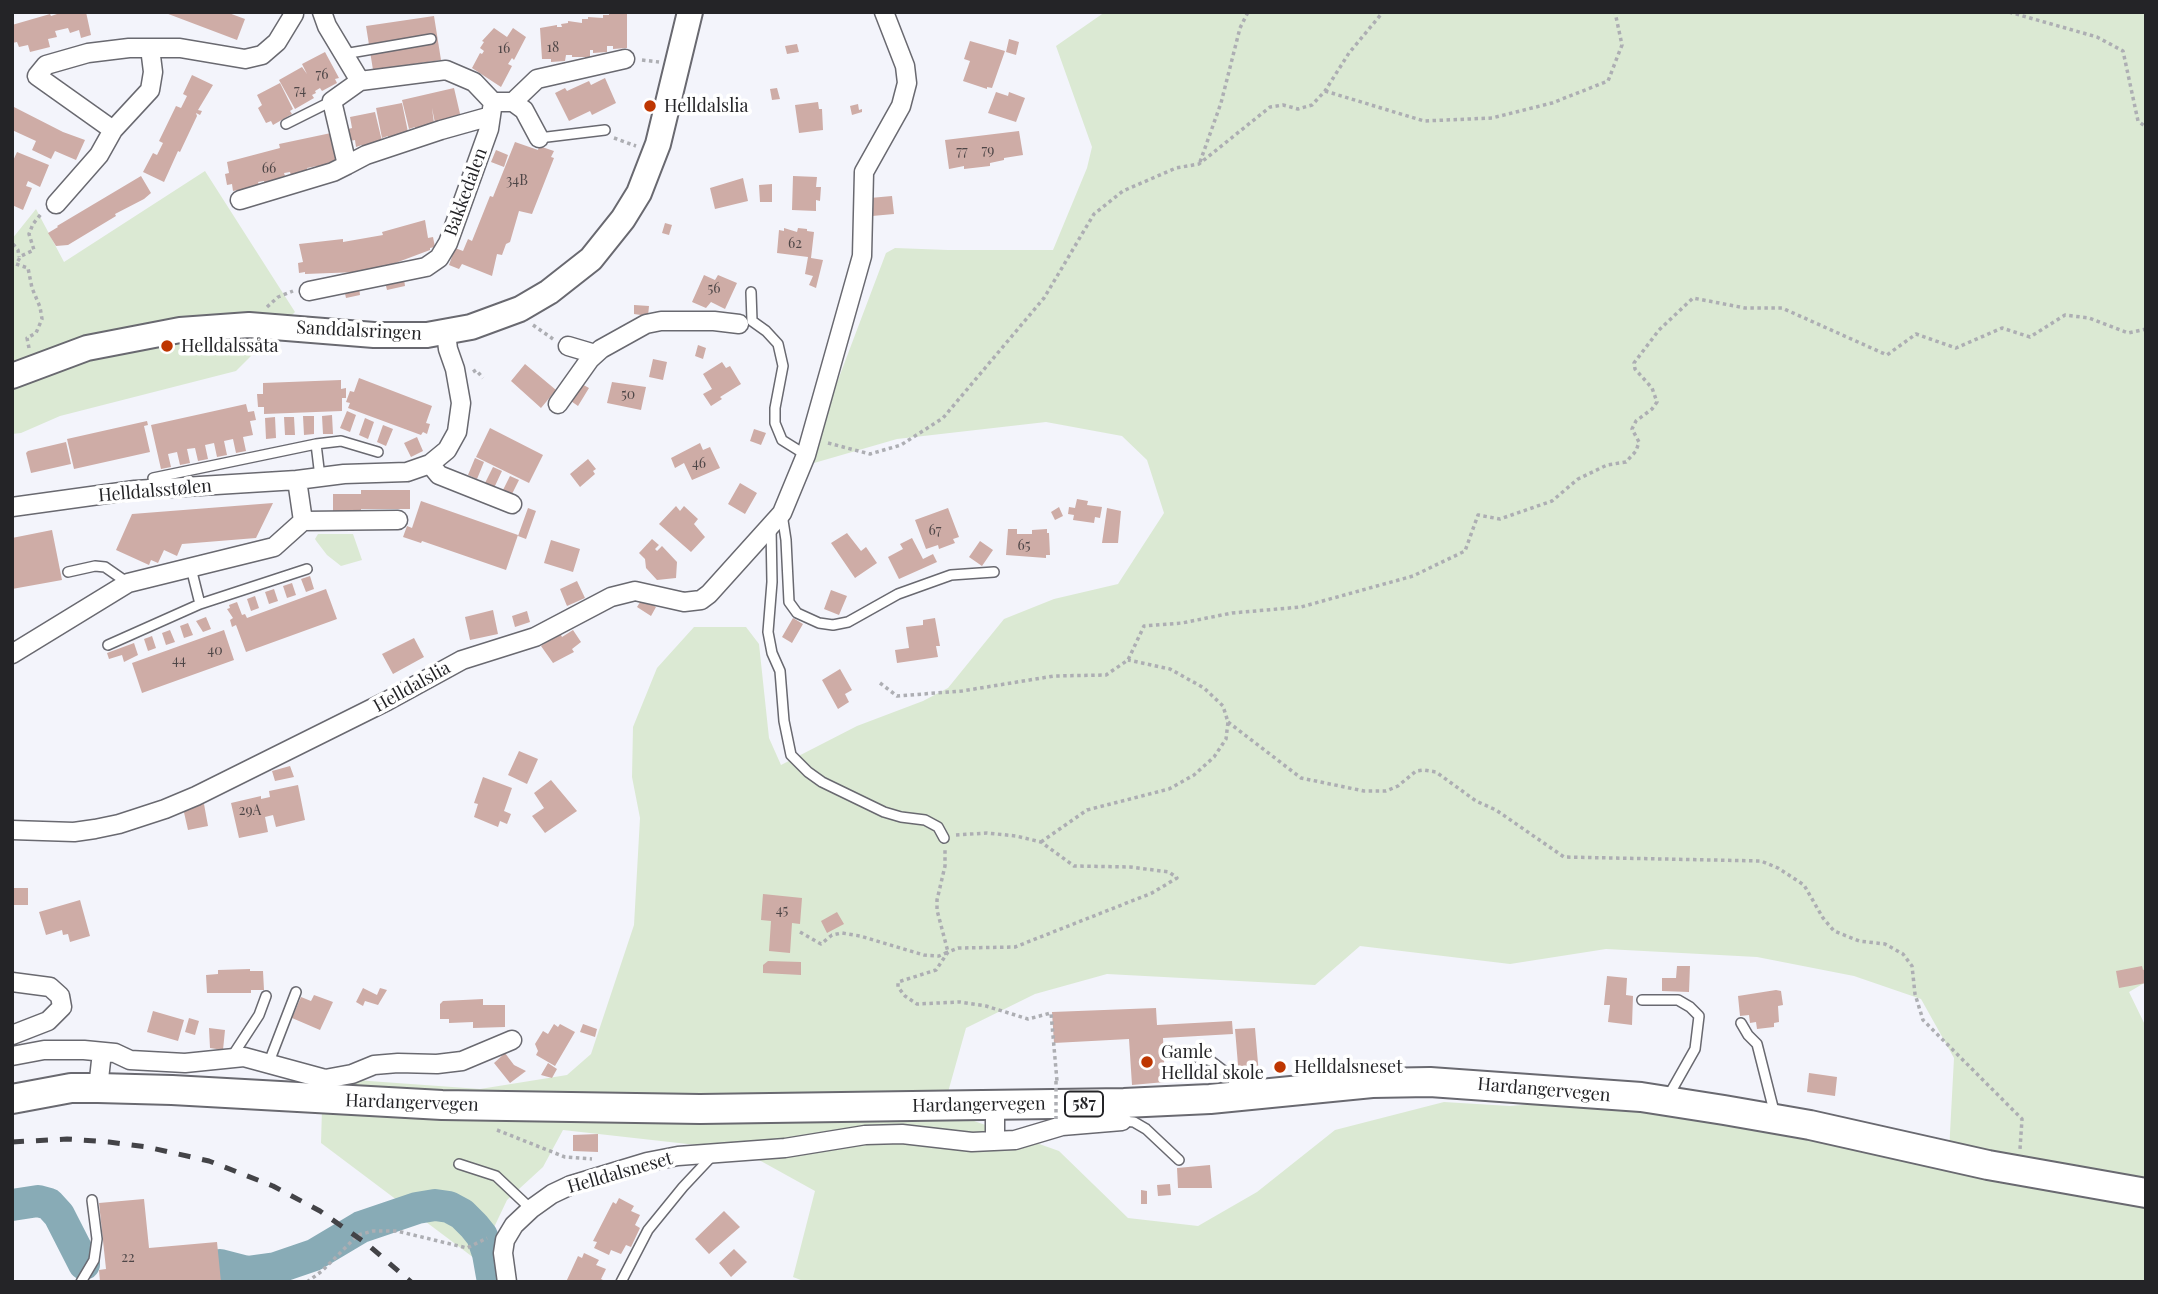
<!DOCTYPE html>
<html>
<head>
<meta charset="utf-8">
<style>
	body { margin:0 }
	#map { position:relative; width:2158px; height:1294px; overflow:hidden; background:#f3f4fb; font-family:"Playfair Display",serif }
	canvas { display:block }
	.frame { position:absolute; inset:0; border:14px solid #242427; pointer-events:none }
</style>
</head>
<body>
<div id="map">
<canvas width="2158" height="1294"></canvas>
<div class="frame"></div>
</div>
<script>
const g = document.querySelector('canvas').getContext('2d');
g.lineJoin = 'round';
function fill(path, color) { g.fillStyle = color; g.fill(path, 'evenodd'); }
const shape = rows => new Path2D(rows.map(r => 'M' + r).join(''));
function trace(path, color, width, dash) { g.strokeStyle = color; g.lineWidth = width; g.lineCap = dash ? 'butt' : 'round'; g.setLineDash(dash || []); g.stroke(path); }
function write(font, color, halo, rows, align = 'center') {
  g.font = font + ' "Playfair Display",serif'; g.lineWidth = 7; g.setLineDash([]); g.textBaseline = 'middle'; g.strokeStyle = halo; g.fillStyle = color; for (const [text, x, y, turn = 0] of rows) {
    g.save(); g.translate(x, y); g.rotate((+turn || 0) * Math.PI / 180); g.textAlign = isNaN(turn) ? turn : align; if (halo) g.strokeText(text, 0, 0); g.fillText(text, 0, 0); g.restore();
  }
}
fill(shape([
	[1105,12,2146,12,2146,982,2129,992,2146,1027,2146,1282,806,1282,793,1277,815,1191,741,1150,563,1130,543,1167,507,1200,478,1261,321,1143,323,1075,369,1081,480,1089,567,1075,591,1054,634,925,640,818,632,777,633,727,657,668,694,627,746,627,759,644,769,738,781,765,857,726,923,701,948,688,1004,619,1054,599,1118,584,1164,513,1147,460,1122,436,1046,422,897,439,814,463,818,433,886,253,895,248,948,250,1053,250,1087,168,1092,147,1056,46],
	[1360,946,1510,964,1606,949,1757,957,1854,976,1921,999,1954,1058,1949,1152,1610,1098,1510,1106,1444,1102,1335,1130,1257,1192,1198,1226,1128,1218,1059,1151,943,1110,966,1028,1035,994,1107,974,1315,985],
	[205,171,295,312,236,371,60,416,21,433,12,434,12,239,36,209,64,262],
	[318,534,353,534,362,560,341,566,327,555,317,542,315,539]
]), '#dbe9d3');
trace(shape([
	[12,1205,38,1201,49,1204,59,1215,84,1264],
	[220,1265,247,1272,276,1268,314,1255,361,1227,417,1208,435,1205,449,1207,462,1214,474,1226,482,1236,488,1254,493,1282]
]), '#88abb6', 32);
fill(shape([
	[57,12,86,12,91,35,81,38,79,30,70,33,68,28,55,31,57,37,48,39,50,47,30,52,28,45,19,47,17,42,12,43,12,25,50,14,51,16,57,14],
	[163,12,226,12,245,19,237,40],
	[609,12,627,14,627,48,613,49,613,46,607,46,607,52,593,53,593,50,590,50,590,61,585,62,585,57,572,57,572,55,566,55,565,61,551,62,551,59,542,59,540,28,557,25,557,27,562,27,561,24,568,23,568,21,582,23,582,19,588,19,588,17,603,18,603,15,609,15],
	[434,16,441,60,373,70,366,26],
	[494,28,507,37,513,28,526,37,514,60,512,58,508,64,512,66,501,87,472,68,480,53,482,54,484,51,480,48,484,42,482,41],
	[1009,39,1019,42,1016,55,1006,52],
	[970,41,1005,51,992,88,987,87,987,89,963,81,970,61,964,59],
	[797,44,799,52,787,54,785,46],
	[325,52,339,78,335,79,337,83,322,91,320,88,315,91,316,93,312,95,314,98,295,109,279,80,302,67,307,74,302,64],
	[192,75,213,85,198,110,202,111,200,115,196,113,197,116,180,152,178,151,164,182,143,172,153,153,157,155,163,143,159,141,176,106,181,108,187,96,183,94],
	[605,78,616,103,592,115,590,111,569,121,555,93,565,88,567,91,589,81,591,85],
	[280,83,293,109,290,111,292,114,273,125,271,121,266,123,258,108,262,105,257,95],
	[454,88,461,118,435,123,432,108,434,123,430,124,431,128,415,131,415,127,409,129,402,100],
	[777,88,780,99,772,100,770,89],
	[996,92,1008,96,1009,92,1025,98,1016,122,988,113],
	[818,102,819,109,822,109,823,130,799,133,795,105],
	[402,103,408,132,389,140,388,136,382,138,376,108],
	[858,104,859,110,862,109,862,112,852,115,850,106],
	[12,106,63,132,85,140,76,160,55,151,51,159,32,150,36,141,12,130],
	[375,112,382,141,363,149,362,145,356,147,355,140,350,141,348,129,352,128,350,117],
	[1019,131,1023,155,1004,158,1004,160,990,163,990,166,964,169,964,166,949,169,945,140],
	[331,133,337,162,317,170,317,166,307,168,308,172,291,176,290,172,284,173,285,176,281,177,282,181,265,185,264,181,258,182,259,185,255,186,256,190,239,194,238,190,233,191,232,184,227,185,225,174,229,173,227,162,280,148,279,144],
	[515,142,538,150,539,146,554,151,551,157,554,158,532,214,519,211,510,242,506,244,502,255,497,254,492,276,462,264,459,269,449,265,455,248,463,251,468,239,472,241,490,196,493,197],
	[496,150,508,155,504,167,491,162],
	[17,152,49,165,40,187,28,181,26,186,32,188,23,210,12,205,12,163],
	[141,176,151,193,144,199,115,214,116,216,68,245,56,246,48,233,58,227,57,226],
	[793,176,817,177,816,187,821,187,820,201,816,200,816,211,792,210],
	[743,178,748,201,715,209,710,188],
	[772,184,772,202,760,202,759,185],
	[892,196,894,214,872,216,870,198],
	[425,220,428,238,433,237,435,247,430,248,430,250,390,265,358,272,305,274,305,272,299,273,298,263,303,262,299,244,343,239,343,242,383,235,382,232],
	[665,223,672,225,669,235,662,233],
	[784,228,797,232,798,228,807,229,807,231,814,232,811,258,823,260,816,288,809,285,813,276,805,274,808,257,777,253,779,230,784,231],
	[704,275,715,280,718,275,737,283,725,309,711,302,706,308,692,302],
	[404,279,405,286,387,290,385,282],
	[359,287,360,295,346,298,344,289],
	[634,305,649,306,648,316,634,314],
	[698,345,706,348,703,359,695,356],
	[653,359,667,362,663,380,649,377],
	[722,362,726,368,730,366,741,384,720,397,722,399,711,406,703,394,712,389,703,374],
	[525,364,556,390,541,408,511,381],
	[359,378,432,406,426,423,430,424,427,434,423,432,421,435,348,408,350,403,346,402,350,391,354,392],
	[341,380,341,389,346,388,346,398,342,398,342,411,264,414,264,407,258,407,257,394,263,394,263,383],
	[578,382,589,388,578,406,568,399],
	[612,382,646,387,641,410,607,403],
	[246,404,248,412,254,411,256,420,250,421,253,435,243,437,246,451,236,453,233,439,224,441,227,455,217,457,214,443,205,445,208,459,198,461,195,448,187,449,190,463,180,465,177,452,168,454,171,467,161,469,151,425],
	[347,411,356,415,350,432,340,428],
	[332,415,333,434,323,434,322,416],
	[303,416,314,416,314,434,304,435],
	[275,417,276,438,266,439,265,418],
	[284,417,294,417,295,435,285,435],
	[365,418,374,422,368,439,359,435],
	[147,421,148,425,144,426,150,452,74,469,67,439],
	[383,425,393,429,386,446,377,442],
	[490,428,543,455,529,483,476,457],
	[754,429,766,433,761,445,750,441],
	[417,437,423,451,411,457,404,443],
	[66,442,71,464,31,473,26,453,28,451],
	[700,443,703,450,710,447,720,468,692,480,684,463,675,468,671,458],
	[475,458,484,462,477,479,468,475],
	[588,459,596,469,593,471,595,474,580,487,570,474],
	[493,467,502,471,494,488,485,483],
	[510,476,519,480,511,496,502,492],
	[740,483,757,493,745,514,728,504],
	[361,490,410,490,410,509,361,509,361,513,333,513,333,494,361,494],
	[1077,499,1088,501,1087,505,1102,507,1100,518,1095,517,1094,523,1073,520,1074,515,1068,514,1069,507,1075,508],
	[421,501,518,535,506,570,422,541,421,543,403,537,407,526,412,528],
	[273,503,256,538,182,544,177,556,164,550,158,563,151,560,149,565,116,550,132,514],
	[676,506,680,511,684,506,698,519,694,524,705,537,691,552,659,524],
	[1059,507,1063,516,1055,520,1051,512],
	[528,508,536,511,526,539,518,536],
	[948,508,959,537,953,539,955,543,939,549,938,545,926,549,915,520],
	[1107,508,1121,511,1118,543,1102,543],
	[1008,529,1017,529,1017,534,1032,534,1032,530,1047,529,1047,533,1049,533,1050,555,1046,555,1046,558,1006,555],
	[52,530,62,580,12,589,12,538],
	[847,533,861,551,866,547,877,563,855,578,831,543],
	[912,538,923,559,933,554,937,562,899,579,888,557,903,549,900,544],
	[652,539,659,545,655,549,657,551,662,546,677,562,676,578,657,580,646,568,645,559,639,553],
	[551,540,580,549,573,572,544,563],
	[980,541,993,550,982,566,969,557],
	[310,576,314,589,306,592,301,579],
	[577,581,585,598,567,606,560,589],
	[292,583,296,595,287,598,283,586],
	[274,589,278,601,269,604,265,592],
	[326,589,337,619,246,652,236,625,232,627,230,620,233,618,227,609,230,608,229,605,237,602,242,615,245,614,247,618],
	[831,590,847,596,839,615,824,609],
	[255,596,259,608,251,611,247,599],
	[642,599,656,607,651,616,637,607],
	[493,610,498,634,470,640,465,617],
	[527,611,530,622,515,627,512,616],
	[206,617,211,629,203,632,196,621],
	[793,618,803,624,792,643,782,637],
	[935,618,940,646,936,646,938,657,897,663,895,650,909,648,906,627,923,625,923,620],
	[188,623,193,635,184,638,180,626],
	[170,630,175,642,166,645,162,633],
	[224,630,234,660,142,693,132,663],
	[573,630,581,642,572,649,574,652,553,663,541,646,560,633,562,637],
	[152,636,156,648,148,651,144,639],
	[414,638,424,657,393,674,382,654],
	[134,643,138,655,124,662,122,655,109,659,107,653],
	[840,669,852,690,845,694,849,702,838,709,822,680],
	[519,751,538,759,527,784,508,775],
	[290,766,294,777,275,781,272,771],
	[483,777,512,788,504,811,511,814,507,824,500,821,498,827,474,817,478,804,474,803],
	[551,780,577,811,545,833,532,816,544,808,534,793],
	[298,785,305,820,276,827,273,815,265,817,268,832,239,838,231,803,261,796,261,799,270,797,269,791],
	[204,804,208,826,188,830,183,808],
	[12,888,28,888,28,905,12,905],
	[763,894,802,898,800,924,792,923,790,953,769,951,771,921,761,920],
	[80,900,90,936,70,942,68,934,63,935,62,930,46,935,39,912],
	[837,912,844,924,827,933,821,921],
	[768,961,801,962,801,975,763,973,763,965],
	[1677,966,1690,966,1689,992,1662,991,1662,978,1676,978],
	[2142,966,2143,970,2146,969,2146,983,2119,988,2116,971],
	[250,969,250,971,263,971,264,990,251,990,251,993,207,993,206,975,218,974,218,970],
	[1607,976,1627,978,1626,995,1633,996,1632,1025,1608,1022,1610,1005,1604,1005],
	[363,988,377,995,380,988,387,990,378,1005,365,1001,363,1006,356,1002],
	[1776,990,1781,991,1783,1005,1778,1006,1779,1022,1774,1023,1774,1027,1757,1029,1756,1022,1750,1023,1749,1015,1740,1016,1738,996],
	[314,995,333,1002,320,1030,292,1018,301,997,311,1001],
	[483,999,483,1005,505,1005,505,1027,473,1028,473,1022,449,1023,449,1019,440,1019,440,1004,443,1001],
	[1156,1008,1157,1025,1232,1021,1233,1034,1163,1038,1165,1082,1132,1085,1129,1039,1054,1043,1052,1012],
	[153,1011,184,1020,178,1041,147,1032],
	[189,1018,199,1021,195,1035,185,1032],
	[554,1024,558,1027,560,1024,575,1032,555,1066,536,1055,538,1051,535,1044,543,1031,548,1034],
	[583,1024,597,1029,595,1037,580,1032],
	[209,1028,225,1030,223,1050,210,1048],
	[1255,1028,1259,1075,1239,1077,1235,1029],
	[505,1053,514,1065,526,1071,510,1083,494,1063],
	[548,1063,557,1069,552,1078,541,1075],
	[1809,1073,1837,1077,1835,1096,1807,1092],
	[598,1134,598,1152,573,1151,573,1135],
	[1210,1165,1212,1188,1178,1188,1177,1168],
	[1170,1184,1171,1195,1158,1196,1157,1185],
	[1141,1190,1147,1191,1147,1204,1141,1204],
	[619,1198,634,1206,631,1211,640,1215,635,1225,640,1228,631,1247,626,1245,621,1254,611,1250,609,1255,594,1248,597,1242,593,1241,613,1202,616,1204],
	[144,1199,149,1248,217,1242,221,1282,100,1282,99,1270,106,1269,99,1203],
	[724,1211,740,1227,709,1254,695,1239],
	[734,1249,747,1262,731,1277,719,1263],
	[584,1253,599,1260,596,1265,606,1269,601,1279,607,1282,566,1282,578,1256,582,1258]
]), '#ceaca6');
const service = shape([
	[344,54,431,39],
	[286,124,332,101],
	[539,138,605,130],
	[751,292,752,321,766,331,778,344,783,366,775,408,775,423,782,440,806,455],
	[320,477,316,444,341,441,378,452],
	[153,478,316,444],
	[782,514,786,540,789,602,797,613,819,623,833,625,848,622,898,594,951,575,994,572],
	[771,527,772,582,768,632,772,653,780,671,784,721,791,755,808,772,822,782,884,812,901,817,925,820,938,827,944,838],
	[191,568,200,604],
	[68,572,95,566,105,567,128,583],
	[108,645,200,604,307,569],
	[1642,1000,1678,1000,1690,1007,1699,1016,1695,1049,1669,1095],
	[1741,1023,1748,1035,1757,1044,1775,1115],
	[1186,1054,1211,1061,1232,1077,1237,1092],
	[231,1058,259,1015,266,996],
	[269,1062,296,992],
	[1122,1121,1134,1122,1146,1129,1179,1160],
	[459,1164,496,1176,531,1209],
	[81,1282,94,1260,97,1239,92,1200],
	[621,1282,648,1230,683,1187,714,1154]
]);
const minor = shape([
	[360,81,332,101,347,165,366,155,441,130,491,116],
	[493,102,513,102,537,79,625,59],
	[513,102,524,110,539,138],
	[113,130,37,76,46,65,88,53,129,48,180,48,245,59,262,55,277,42,294,14],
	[240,200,333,172,347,165],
	[56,204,99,155,113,130,150,90,153,72,150,48],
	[309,291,426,267,439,258,448,243,489,129,493,102,474,82,446,70,360,81,327,26,322,12],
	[568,346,595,354],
	[558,404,590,359,601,349,646,324,661,321,714,321,739,324],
	[430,464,439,475,512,504],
	[12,507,135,490,297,480,344,474,407,472,430,464,447,450,457,432,461,403,455,369,448,349,446,333],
	[303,521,398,520],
	[12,654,128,583,274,547,303,521,297,480],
	[12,830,74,832,95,829,119,824,165,809,196,796,387,701,462,660,535,637,611,597,635,591,684,602,701,600,709,594,782,513,806,455,862,256,864,172,901,106,907,83,905,66,884,12],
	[12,982,50,987,60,996,62,1007,48,1021,12,1035],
	[12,1056,44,1050,84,1050,115,1053,130,1060,185,1063,244,1057,325,1079,352,1074,374,1065,398,1063,437,1064,462,1061,512,1040],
	[98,1088,102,1052],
	[995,1105,995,1141],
	[507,1282,503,1253,505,1240,514,1225,531,1209,552,1194,571,1185,647,1162,678,1156,785,1148,865,1135,902,1134,972,1142,1015,1140,1062,1126,1122,1121]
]);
const secondary = shape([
	[12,376,87,348,180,330,249,325,374,335,427,335,471,327,520,309,549,292,591,259,623,219,639,193,658,144,690,12]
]);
const primary = shape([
	[12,1099,71,1088,98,1088,172,1090,442,1105,700,1109,1124,1103,1210,1099,1372,1083,1430,1082,1641,1097,1724,1110,1810,1125,1988,1165,2146,1193]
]);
trace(service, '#696970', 12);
trace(minor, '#696970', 21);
trace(secondary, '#696970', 28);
trace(primary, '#696970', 32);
trace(shape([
	[2009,12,2097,37,2123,51,2138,121,2146,127],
	[642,60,659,62],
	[1325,91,1424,121,1492,118,1552,103,1608,81,1622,45,1615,12],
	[614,138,636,146],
	[1200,162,1221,103,1240,28,1248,12],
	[13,244,18,250,19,257],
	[267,307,278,297,293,291],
	[533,325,553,339],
	[29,348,27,338,36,333,42,319,40,307,32,288,28,268,16,264,21,256,34,250,29,234,33,224,41,214],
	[473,372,476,370,483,378],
	[828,443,870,454,901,445,943,418,1044,298,1094,214,1123,191,1176,168,1199,164,1270,107,1283,105,1298,109,1312,105,1325,91,1349,53,1383,12],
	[880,683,897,696,962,691,1054,676,1106,675,1128,660,1144,626,1182,623,1232,613,1301,607,1413,576,1465,551,1478,515,1500,519,1552,501,1578,479,1607,465,1626,462,1636,451,1639,442,1632,429,1636,421,1652,409,1657,402,1652,388,1635,369,1634,363,1659,330,1693,298,1745,308,1782,308,1887,355,1916,334,1956,348,2002,328,2030,337,2065,315,2089,318,2128,333,2146,329],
	[1228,722,1301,778,1364,791,1386,791,1398,786,1416,771,1424,770,1436,772,1476,801,1496,810,1564,857,1761,861,1778,868,1804,885,1823,918,1834,931,1859,941,1885,944,1903,954,1912,966,1915,994,1923,1020,2022,1119,2020,1149],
	[956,835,987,833,1016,836,1041,842,1074,866,1130,867,1169,872,1177,878,1152,893,1015,947,958,948,948,952,936,970,898,982,898,987,905,996,917,1004,960,1002,986,1006,1028,1019,1051,1013,1057,1081],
	[1041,842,1087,810,1169,789,1194,775,1214,757,1226,739,1228,722,1223,706,1204,688,1170,669,1128,660],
	[800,932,821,944,832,935,842,933,860,936,924,955,939,956,948,952,937,910,937,900,945,866,945,850],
	[497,1130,565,1157,592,1159],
	[307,1282,322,1271,358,1235,373,1231,397,1231,467,1248,487,1238]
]), '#adaeb3', 3.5, [3.5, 3.5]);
trace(service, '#fff', 9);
trace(minor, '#fff', 18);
trace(secondary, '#fff', 24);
trace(primary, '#fff', 28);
trace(shape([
	[12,1142,67,1139,109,1142,147,1147,209,1161,273,1186,320,1211,367,1244,411,1282]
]), '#434347', 5, [12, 12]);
trace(shape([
	[1056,1081,1056,1119]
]), '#adaeb3', 3.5, [3.5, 3.5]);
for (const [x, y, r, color] of [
	[650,106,7,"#be3601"],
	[167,346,7,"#be3601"],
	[1147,1062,7,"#be3601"],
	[1280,1067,7,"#be3601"]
]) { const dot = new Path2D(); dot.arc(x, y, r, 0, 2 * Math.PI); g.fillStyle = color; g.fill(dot); trace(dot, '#fff', 2.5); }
write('14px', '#4e4647', null, [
	["18",553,48],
	["16",504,49],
	["76",322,75],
	["74",300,91],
	["79",988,151],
	["77",962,152],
	["66",269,169],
	["34B",517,181],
	["62",795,244],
	["56",714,289],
	["50",628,395],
	["46",699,464],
	["67",935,531],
	["65",1024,546],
	["40",215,651],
	["44",179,661],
	["29A",250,811],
	["45",782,911],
	["22",128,1258]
]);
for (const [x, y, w] of [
	[1084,1104,38]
]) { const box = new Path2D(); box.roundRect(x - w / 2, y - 12.5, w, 25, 5); g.fillStyle = '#fff'; g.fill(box); trace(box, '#242427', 2); }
write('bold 16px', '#242427', null, [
	["587",1084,1104]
]);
write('18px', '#242427', '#fff', [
	["Helldalslia",664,106],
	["Helldalssåta",181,346],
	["Gamle",1161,1052],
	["Helldal skole",1161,1073],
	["Helldalsneset",1294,1067]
], 'left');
write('18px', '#242427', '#fff', [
	["Bakkedalen",466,192,-70],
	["Sanddalsringen",359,331,3],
	["Helldalsstølen",155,491,-5],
	["Helldalslia",412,687,-29],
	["Hardangervegen",1544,1090,5],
	["Hardangervegen",412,1103,2],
	["Hardangervegen",979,1105,-1],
	["Helldalsneset",620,1173,-16]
]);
</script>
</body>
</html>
